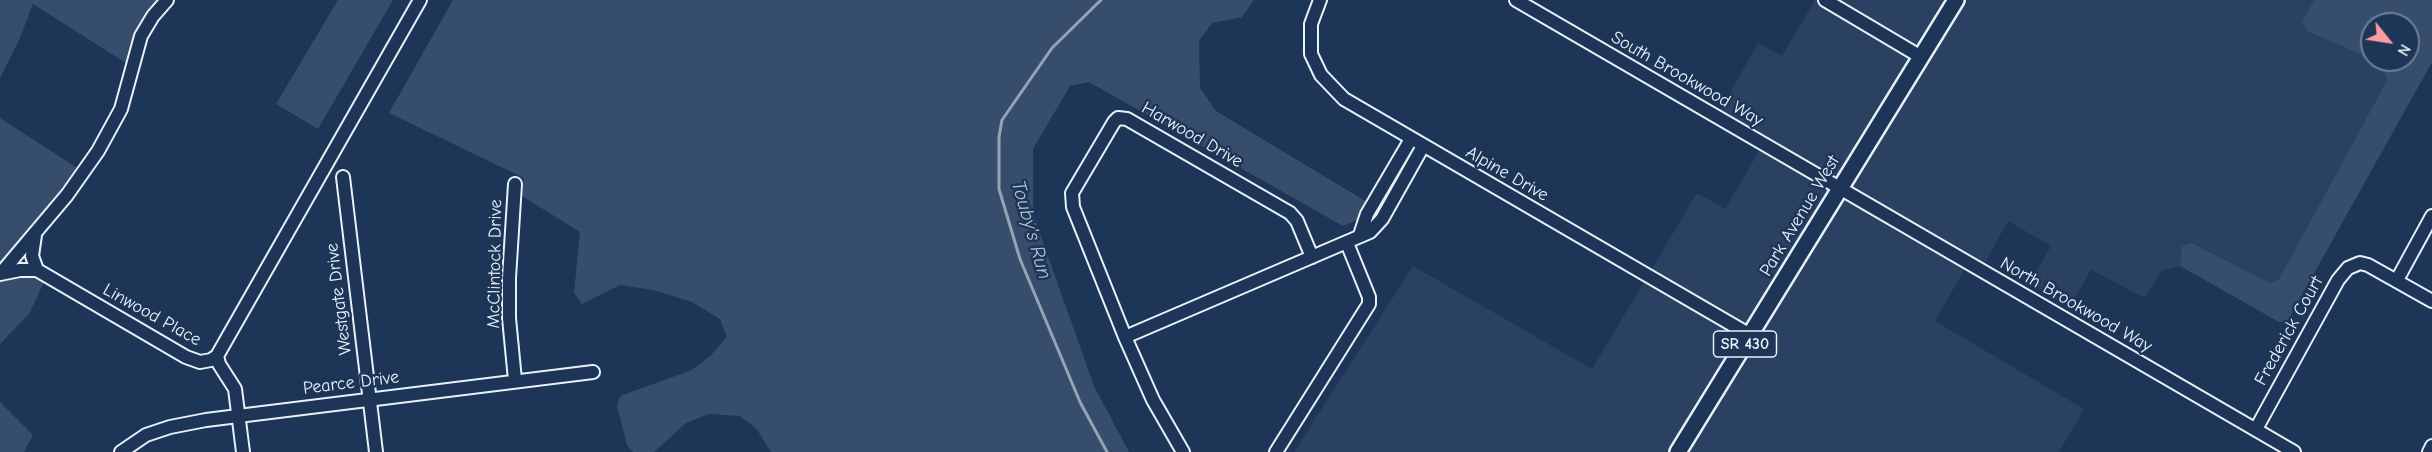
<!DOCTYPE html>
<html>
<head>
<meta charset="utf-8">
<style>
	body { margin:0 }
	#map { position:relative; width:2432px; height:452px; overflow:hidden; background:#1d3557; font-family:"Comic Neue",sans-serif }
	canvas { display:block }
	.north { position:absolute; left:2360px; top:12px; width:60px; height:60px; box-sizing:border-box; background:#1d3557; border:2px solid #6e8097; border-radius:50%; rotate:120deg; font-size:16px; font-weight:700; line-height:24px; text-align:center; color:#e8f1f8 }
	.north::after { content:''; display:block; margin:auto; width:21px; height:27px; background:#ff9aa2; clip-path:polygon(50% 0,100% 100%,50% 72%,0 100%) }
</style>
</head>
<body>
<div id="map">
<canvas width="2432" height="452"></canvas>
<div class="north">N</div>
</div>
<script>
const g = document.querySelector('canvas').getContext('2d');
g.lineJoin = 'round';
function fill(path, color) { g.fillStyle = color; g.fill(path, 'evenodd'); }
const shape = rows => new Path2D(rows.map(r => 'M' + r).join(''));
function trace(path, color, width, dash) { g.strokeStyle = color; g.lineWidth = width; g.lineCap = dash ? 'butt' : 'round'; g.setLineDash(dash || []); g.stroke(path); }
function write(font, color, halo, rows, align = 'center') {
  g.font = font + ' "Comic Neue",sans-serif'; g.lineWidth = 5; g.setLineDash([]); g.textBaseline = 'middle'; g.strokeStyle = halo; g.fillStyle = color; for (const [text, x, y, turn = 0] of rows) {
    g.save(); g.translate(x, y); g.rotate((+turn || 0) * Math.PI / 180); g.textAlign = isNaN(turn) ? turn : align; if (halo) g.strokeText(text, 0, 0); g.fillText(text, 0, 0); g.restore();
  }
}
fill(shape([
	[1815,0,2314,0,2302,22,2307,30,2381,63,2387,80,2279,279,2270,283,2192,243,2182,246,2180,266,2162,271,2145,298,2091,270,2070,307,2029,284,2051,246,2008,221,1979,274,1966,267,1935,321,2084,409,2059,452,1294,452,1413,266,1592,369,1697,193,1725,209,1766,139,1719,112,1758,43,1782,56]
]), '#2a4162');
fill(shape([
	[0,0,161,0,150,11,135,34,129,65,33,4,19,40,0,78],
	[338,0,393,0,318,129,276,104],
	[453,0,1254,0,1242,17,1212,23,1199,41,1200,88,1216,111,1367,202,1357,220,1343,226,1089,82,1070,86,1033,149,1033,214,1094,386,1129,452,771,452,756,428,740,416,709,414,686,423,654,452,633,452,627,445,617,406,620,396,692,370,711,355,727,337,720,319,692,302,653,290,620,285,582,304,574,293,580,232,522,196,524,178,389,113],
	[2314,0,2432,0,2432,62,2287,322,2279,322,2180,266,2182,246,2192,243,2270,283,2279,279,2387,80,2381,63,2374,60,2408,60,2408,24,2372,24,2372,59,2307,31,2302,22],
	[0,118,79,169,65,191,12,255,46,278,29,314,0,344],
	[0,402,33,435,24,452,0,452]
]), '#374d6c');
trace(shape([
	[1101,0,1052,48,1002,120,999,137,999,189,1020,259,1080,402,1107,452]
]), '#95a4b5', 3);
const minor = shape([
	[1320,0,1311,24,1311,54,1321,75,1344,99,1750,335],
	[1516,0,2294,452],
	[1825,0,1921,57],
	[343,177,376,452],
	[515,184,509,278,509,318,515,380],
	[35,235,32,256,37,270],
	[1360,235,1367,214,1411,139],
	[1,273,67,195,98,151,121,109,141,36,153,16,167,0],
	[0,274,20,270,37,270,186,357,200,362,211,360,217,356,420,0],
	[2397,280,2432,216],
	[1125,337,1370,232,1382,219,1423,146],
	[217,356,219,364,235,389,243,452],
	[2256,429,2338,280,2348,268,2360,263,2368,265,2432,301],
	[121,452,146,435,170,427,206,420,593,372],
	[1183,452,1153,400,1125,337,1073,207,1072,193,1114,122,1118,118,1127,119,1290,213,1297,221,1312,257],
	[1276,452,1369,304,1369,297,1347,243],
	[2429,452,2432,446]
]);
const major = shape([
	[1678,452,1956,0]
]);
trace(minor, '#e8f1f8', 16);
trace(major, '#e8f1f8', 20);
trace(minor, '#1d3557', 12);
trace(major, '#1d3557', 15);
for (const [x, y, w] of [
	[1745,344,63]
]) { const box = new Path2D(); box.roundRect(x - w / 2, y - 13, w, 26, 4.5); g.fillStyle = '#1d3557'; g.fill(box); trace(box, '#e8f1f8', 1.5); }
write('bold 16px', '#e8f1f8', null, [
	["SR 430",1745,344]
]);
write('18px', '#e8f1f8', '#1d3557', [
	["South Brookwood Way",1687,79,30],
	["Harwood Drive",1192,135,30],
	["Alpine Drive",1507,174,30],
	["Park Avenue West",1800,216,-59],
	["McClintock Drive",495,264,-89],
	["Westgate Drive",339,299,-97],
	["North Brookwood Way",2076,305,30],
	["Linwood Place",152,315,29],
	["Frederick Court",2289,331,-61],
	["Pearce Drive",351,383,-7]
]);
write('italic 20px', '#b7c4d1', '#1d3557', [
	["Touby's Run",1031,230,74]
]);
</script>
</body>
</html>
